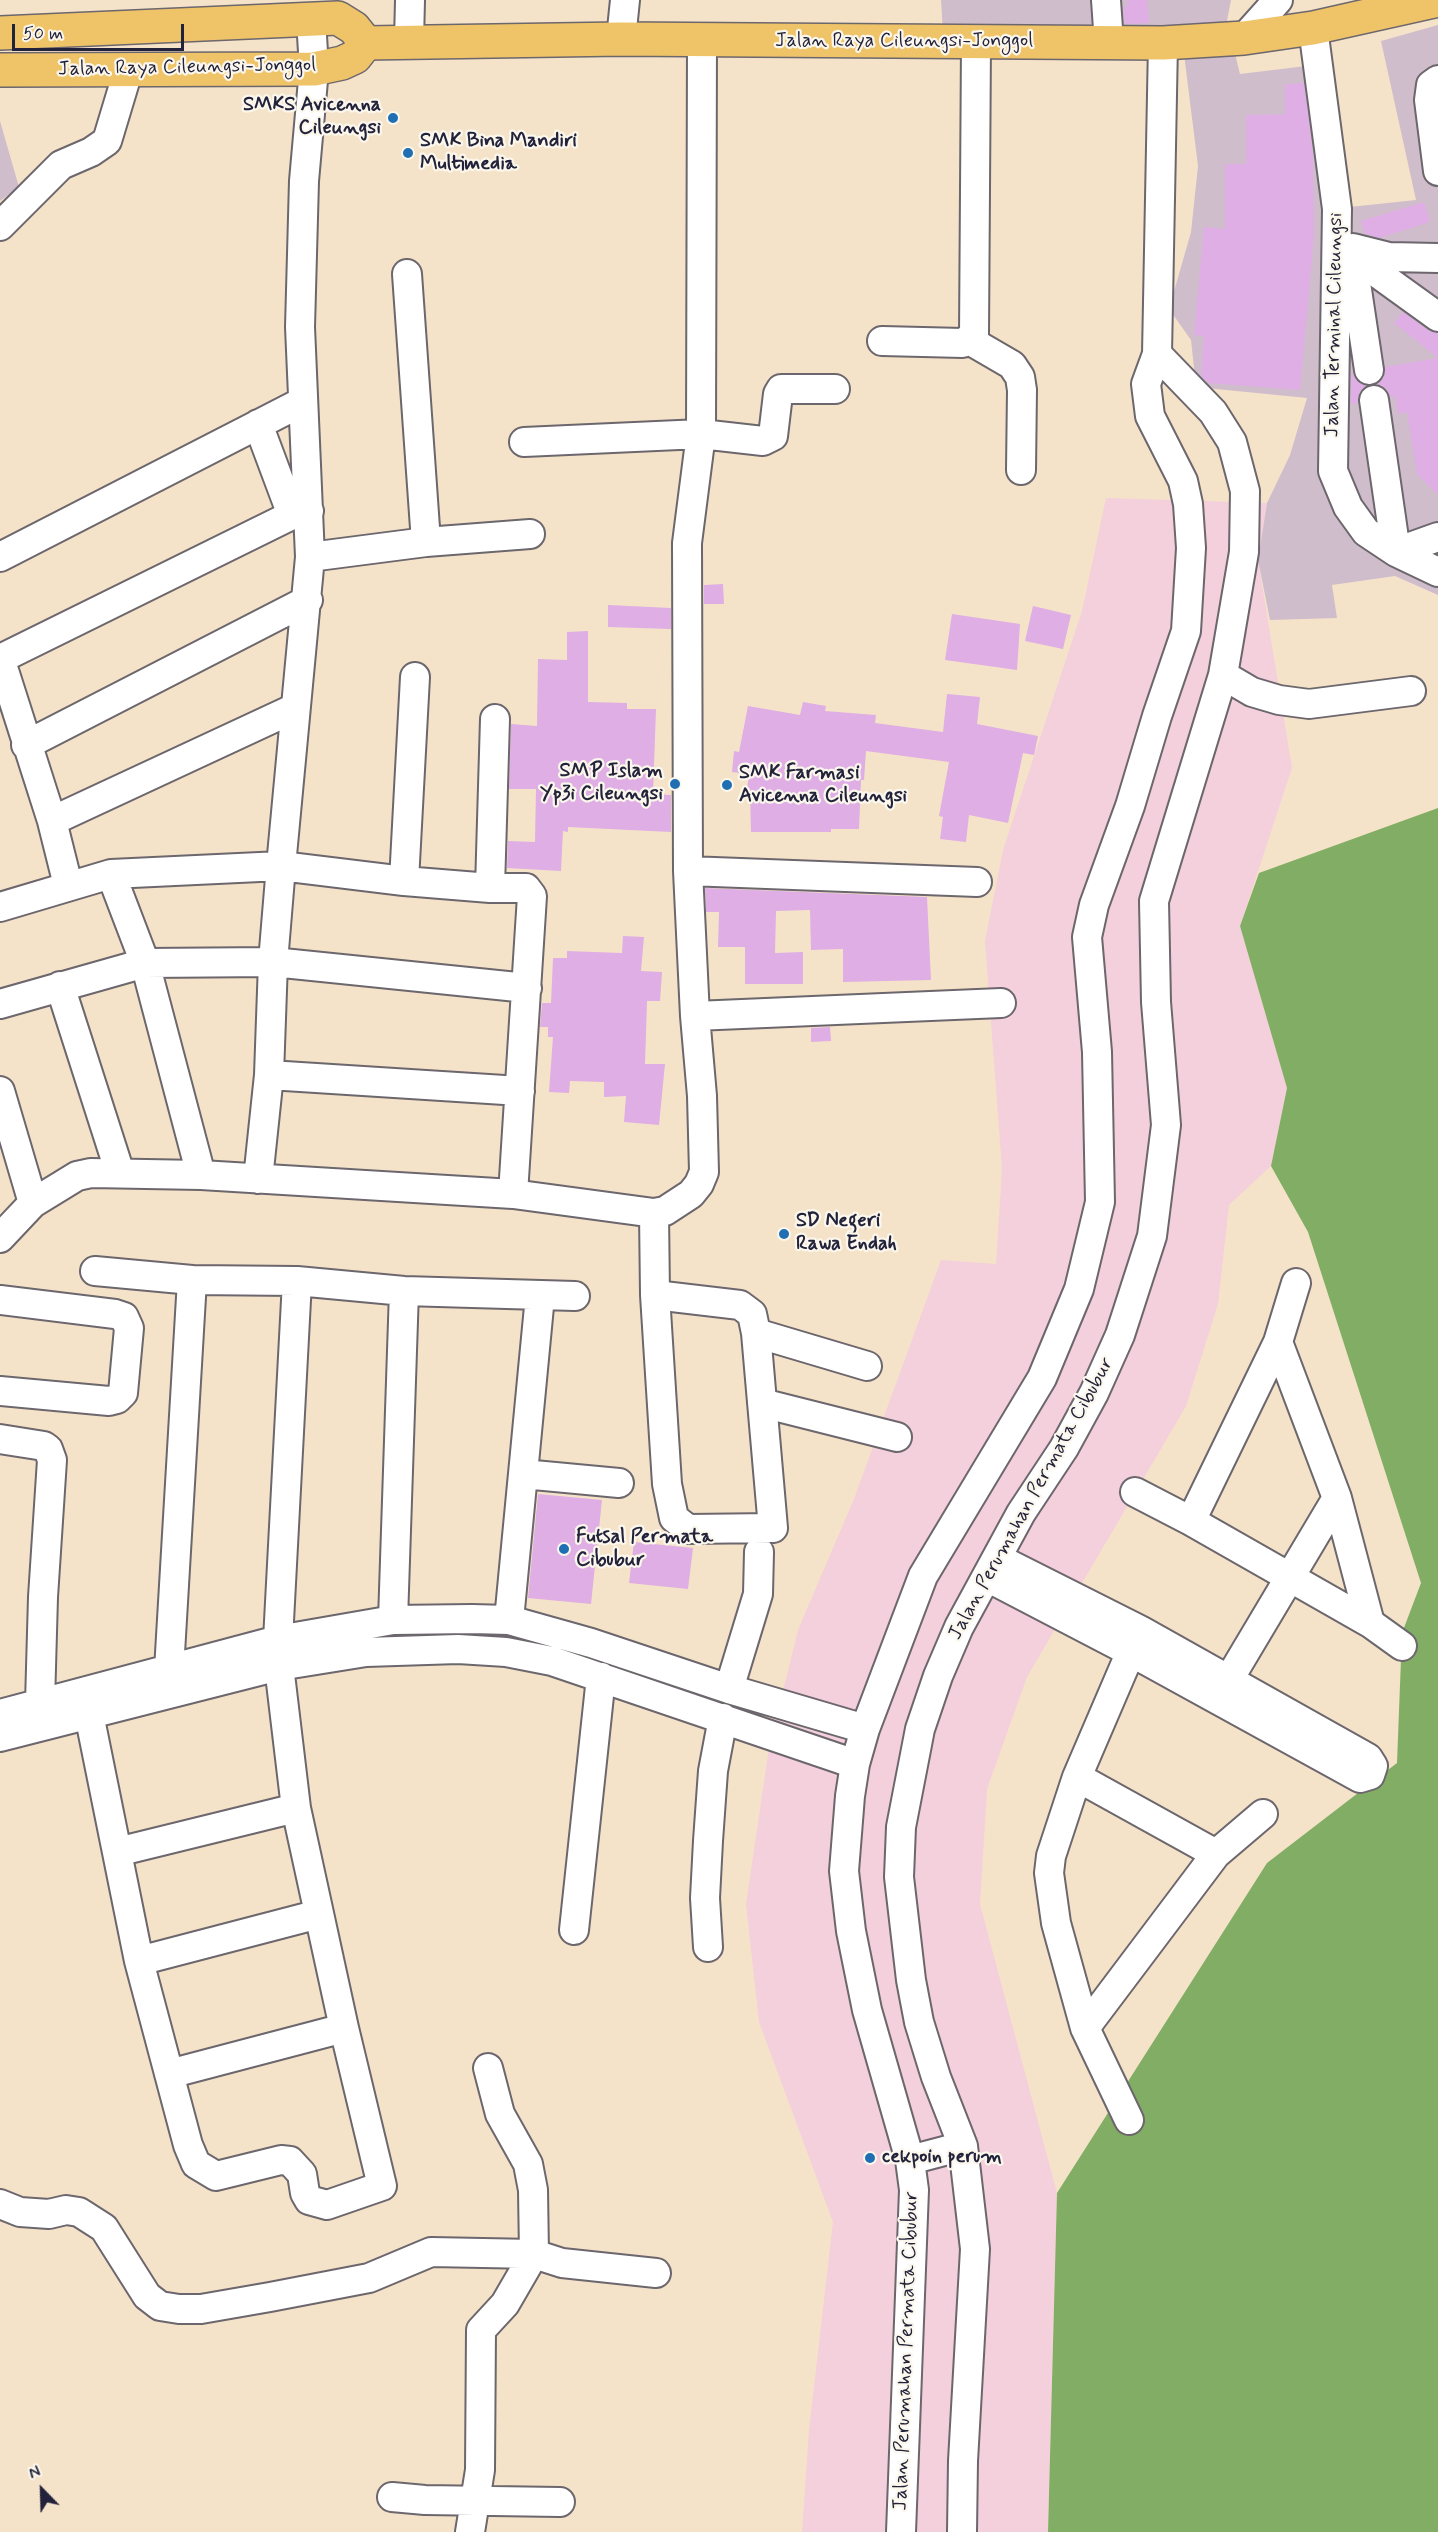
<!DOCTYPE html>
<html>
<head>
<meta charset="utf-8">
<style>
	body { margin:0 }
	#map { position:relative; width:1438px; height:2532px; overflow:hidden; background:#f5e3c9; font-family:Mynerve,sans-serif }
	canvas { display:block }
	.north { position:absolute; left:12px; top:2460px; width:60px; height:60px; -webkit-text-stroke:4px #fbf7ec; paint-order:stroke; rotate:337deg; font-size:16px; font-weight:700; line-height:24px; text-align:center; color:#22223b }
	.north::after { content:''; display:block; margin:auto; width:21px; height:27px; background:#22223b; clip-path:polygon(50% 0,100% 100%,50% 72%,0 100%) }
	.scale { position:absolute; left:12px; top:24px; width:172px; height:27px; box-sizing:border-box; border:3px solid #22223b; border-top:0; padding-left:8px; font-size:18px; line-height:21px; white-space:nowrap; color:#22223b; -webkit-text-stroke:4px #fbf7ec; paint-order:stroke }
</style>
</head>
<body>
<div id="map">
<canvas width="1438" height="2532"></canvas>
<div class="north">N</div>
<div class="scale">50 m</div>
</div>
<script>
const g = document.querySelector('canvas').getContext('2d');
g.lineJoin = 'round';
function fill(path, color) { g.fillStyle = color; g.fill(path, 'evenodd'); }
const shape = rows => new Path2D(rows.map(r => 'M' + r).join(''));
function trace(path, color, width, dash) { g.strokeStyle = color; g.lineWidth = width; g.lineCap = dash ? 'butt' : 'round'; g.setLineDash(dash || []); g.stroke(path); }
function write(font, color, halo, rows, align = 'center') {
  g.font = font + ' Mynerve,sans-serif'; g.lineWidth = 4.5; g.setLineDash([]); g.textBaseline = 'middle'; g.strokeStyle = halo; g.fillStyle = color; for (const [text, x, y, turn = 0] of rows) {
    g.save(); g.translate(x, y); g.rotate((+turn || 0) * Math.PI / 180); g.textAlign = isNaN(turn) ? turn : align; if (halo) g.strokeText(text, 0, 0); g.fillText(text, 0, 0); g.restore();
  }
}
fill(shape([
	[1106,498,1267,503,1258,560,1292,768,1240,926,1287,1088,1271,1166,1229,1205,1218,1304,1186,1406,1027,1677,987,1789,980,1904,1057,2193,1048,2532,802,2532,809,2430,833,2222,759,2022,746,1904,769,1748,798,1630,854,1499,941,1260,996,1264,1002,1169,985,941,1003,850,1082,611]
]), '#f4cfdc');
fill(shape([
	[941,0,1231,0,1227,21,1240,74,1314,65,1321,210,1416,200,1381,41,1438,25,1438,595,1395,576,1332,585,1337,618,1270,620,1258,560,1267,503,1290,455,1307,398,1196,387,1191,340,1169,309,1191,232,1198,166,1181,30,943,33],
	[0,121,19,187,0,201]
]), '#d0bdcc');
fill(shape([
	[1438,808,1438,2532,1048,2532,1057,2193,1267,1863,1397,1763,1402,1633,1421,1583,1308,1232,1271,1166,1287,1088,1240,926,1259,873]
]), '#82ad65');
fill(shape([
	[1127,0,1147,0,1149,23,1125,24,1123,7,1128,6],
	[1304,83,1313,155,1314,236,1300,390,1208,383,1201,376,1204,336,1194,335,1204,227,1225,229,1225,164,1246,164,1246,115,1285,114,1285,84],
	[1424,202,1430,222,1379,238,1365,234,1361,221],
	[1403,312,1428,330,1438,333,1438,495,1417,474,1407,412,1398,414,1395,396,1390,397,1387,389,1377,384,1384,377,1385,367,1438,358,1394,323],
	[1351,373,1357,381,1366,386,1359,393,1358,403,1351,404],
	[723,584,724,604,704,604,704,585],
	[608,605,671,608,671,629,608,627],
	[1033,606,1071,615,1063,649,1025,641],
	[952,614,1020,624,1017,670,945,660],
	[588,631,588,702,627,703,627,709,656,709,653,794,671,795,671,832,568,827,568,832,563,831,561,871,507,868,508,841,535,842,536,789,509,789,511,724,537,726,538,659,567,660,567,632],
	[947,694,980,697,977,724,1038,736,1034,755,1023,753,1008,823,969,815,966,842,940,839,943,817,939,816,949,762,866,751,864,780,861,780,859,829,831,829,831,832,751,832,750,789,747,789,749,774,732,772,734,751,739,752,748,706,800,715,803,702,826,706,825,711,876,715,875,723,943,732],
	[705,888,927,897,931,980,843,982,843,949,811,950,810,910,776,911,775,953,803,952,803,984,745,984,745,947,718,947,719,912,706,912],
	[623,936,644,937,641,971,662,972,660,1001,647,1001,645,1064,665,1064,659,1125,624,1122,626,1096,604,1097,604,1082,570,1081,569,1093,549,1092,553,1037,548,1037,548,1027,540,1027,542,1003,551,1003,553,958,567,958,567,951,622,953],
	[830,1027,831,1041,811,1042,811,1028],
	[538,1494,602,1500,591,1604,528,1598],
	[634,1542,693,1548,688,1589,629,1583]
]), '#deaee4');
const minor = shape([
	[1106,0,1109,43],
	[1313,28,1337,209,1333,471,1348,507,1366,532,1396,552,1438,572],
	[1244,38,1278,0],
	[621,39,625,0],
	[409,41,410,0],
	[1438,80,1431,85,1429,100,1438,171],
	[0,226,61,165,91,152,107,141,129,68],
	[1341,247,1438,317],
	[1339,248,1356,283,1369,370],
	[1353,248,1389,257,1438,258],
	[407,274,426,542],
	[969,340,1012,365,1020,377,1022,390,1021,470],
	[882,341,963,343,974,335,976,43],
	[1374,400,1396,552,1438,537],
	[258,424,292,515],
	[524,442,701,434,763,441,773,436,778,394,781,389,835,389],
	[0,557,302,402],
	[310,557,426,542,530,534],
	[0,658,52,821,68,885],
	[0,659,292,515,309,511],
	[1223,675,1252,692,1279,700,1309,704,1411,691],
	[26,745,308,600],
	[52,821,295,708],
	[688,871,977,882],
	[404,881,415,677],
	[490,888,495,719],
	[0,907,111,874,281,866,404,881,490,888,526,888,532,896,513,1194],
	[60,986,120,1173],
	[0,1004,145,963,111,874],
	[695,1016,1001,1003],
	[269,1075,520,1091],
	[0,1091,33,1203],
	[201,1175,145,963,273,962,527,988],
	[258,1179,269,1075,273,962,281,866,310,557,300,327,304,181,314,69,311,19],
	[0,1238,33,1203,77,1176,91,1173,201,1175,513,1194,654,1213],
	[95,1271,192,1280],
	[655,1295,740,1305,752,1314,756,1333,773,1528,688,1529,674,1518,667,1484,655,1295,654,1213,665,1211,691,1194,699,1184,704,1172,702,1096,695,1016,688,871,687,543,701,434,702,40],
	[0,1300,115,1314,124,1317,129,1328,123,1393,117,1399,109,1401,0,1391],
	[756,1333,867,1366],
	[762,1403,897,1437],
	[0,1439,44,1446,48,1449,52,1460,43,1597,40,1703],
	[523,1474,619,1483],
	[1135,1492,1191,1521,1278,1342],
	[1191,1521,1370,1623,1337,1498],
	[987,1577,1129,1651,1360,1778,1370,1775,1373,1766,1368,1758,1140,1630,999,1559],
	[393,1620,404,1291],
	[509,1620,540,1296],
	[1370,1623,1402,1646],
	[169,1670,192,1280,297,1281,404,1291,575,1296],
	[729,1689,758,1594,759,1552],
	[1219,1696,1337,1498,1278,1342,1296,1283],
	[0,1714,278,1640,393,1620,472,1619,509,1620,591,1643,729,1689,865,1729],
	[89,1714,139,1961,188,2145,196,2164,216,2176,281,2160,290,2161,302,2174,305,2193,309,2200,327,2205,382,2186,344,2028,296,1808,279,1666,278,1640,297,1281],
	[0,1737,279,1666,366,1652,458,1649,506,1652,552,1661,855,1764],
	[1077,1777,1216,1854,1085,2028],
	[117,1852,296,1808],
	[1216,1854,1263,1814],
	[574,1930,601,1677],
	[708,1947,705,1898,708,1841,713,1771,723,1718],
	[139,1961,319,1914],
	[169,2074,344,2028],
	[1129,2120,1085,2028,1056,1923,1049,1873,1051,1856,1077,1777,1138,1635],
	[910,2160,963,2146],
	[0,2204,20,2212,49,2214,66,2210,79,2212,104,2228,147,2296,160,2306,179,2309,201,2309,270,2297,369,2278,431,2252,534,2254,562,2263,656,2273],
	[392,2497,425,2500,560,2502],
	[470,2532,480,2470,481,2330,505,2304,534,2254,533,2190,528,2164,500,2114,488,2068],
	[901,2532,914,2190,910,2160,867,2010,851,1931,844,1871,850,1796,855,1764,865,1729,923,1576,1042,1378,1079,1289,1100,1202,1097,1052,1087,937,1094,905,1130,806,1157,716,1186,631,1191,548,1188,504,1183,481,1150,416,1146,384,1157,354,1163,43],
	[962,2532,963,2461,975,2249,963,2146,936,2077,919,2022,911,1980,899,1877,901,1827,920,1729,938,1676,959,1627,1021,1513,1064,1448,1094,1393,1120,1335,1152,1236,1166,1125,1156,1002,1154,901,1223,675,1244,552,1245,491,1232,442,1213,412,1157,354]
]);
const major = shape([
	[366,43,621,39,1163,43,1244,38,1313,28,1438,0]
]);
const highway = shape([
	[0,33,338,18,354,28,366,43,355,57,342,63,314,69,0,70]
]);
trace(minor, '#6c666d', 32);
trace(major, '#6c666d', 36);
trace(highway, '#6c666d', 36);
trace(minor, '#fff', 28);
trace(major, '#efc469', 33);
trace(highway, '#efc469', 33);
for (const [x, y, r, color] of [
	[393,118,6,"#1f6fb2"],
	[408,153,6,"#1f6fb2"],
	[675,784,6,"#1f6fb2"],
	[727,785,6,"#1f6fb2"],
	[784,1234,6,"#1f6fb2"],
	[564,1549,6,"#1f6fb2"],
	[870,2158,6,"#1f6fb2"]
]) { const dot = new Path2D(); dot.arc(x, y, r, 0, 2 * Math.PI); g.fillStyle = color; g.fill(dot); trace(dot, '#fbf7ec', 2); }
write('20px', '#22223b', '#fbf7ec', [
	["Jalan Raya Cileungsi-Jonggol",904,42],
	["Jalan Raya Cileungsi-Jonggol",187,68,-1],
	["Jalan Terminal Cileungsi",1335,325,-89],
	["Jalan Perumahan Permata Cibubur",1032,1499,-61],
	["Jalan Perumahan Permata Cibubur",907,2351,-88]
]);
write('bold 20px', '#22223b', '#fbf7ec', [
	["SMKS Avicenna",381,106,"right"],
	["Cileungsi",381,129,"right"],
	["SMK Bina Mandiri",420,142],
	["Multimedia",420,165],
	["SMP Islam",663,772,"right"],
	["Yp3i Cileungsi",663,795,"right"],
	["SMK Farmasi",739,774],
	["Avicenna Cileungsi",739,797],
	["SD Negeri",796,1222],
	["Rawa Endah",796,1245],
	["Futsal Permata",576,1538],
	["Cibubur",576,1561],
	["cekpoin perum",882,2158]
], 'left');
</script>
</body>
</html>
